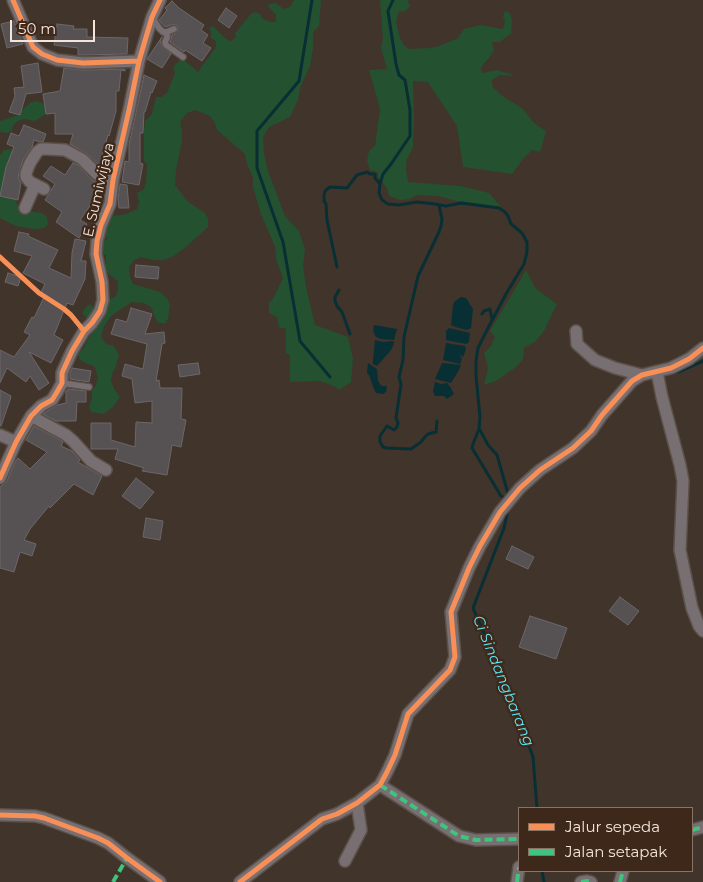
<!DOCTYPE html>
<html>
<head>
<meta charset="utf-8">
<style>
	body { margin:0 }
	#map { position:relative; width:703px; height:882px; overflow:hidden; background:#41342b; font-family:Montserrat,sans-serif }
	canvas { display:block }
	.legend { position:absolute; left:518px; top:807px; width:175px; height:65px; box-sizing:border-box; background:#3e2819; border:1px solid #877467; margin:0; padding:6px 9px; list-style:none; font-size:15px; color:#f4e5dc }
	.legend li { display:flex; align-items:center; gap:10px; height:25px }
	.legend b { width:25px; border:1px solid #877467 }
	.scale { position:absolute; left:10px; top:20px; width:85px; height:22px; box-sizing:border-box; border:2px solid #f4e5dc; border-top:0; padding-left:6px; font-size:15px; line-height:18px; white-space:nowrap; color:#f4e5dc; -webkit-text-stroke:4px #3e2819; paint-order:stroke }
</style>
</head>
<body>
<div id="map">
<canvas width="703" height="882"></canvas>
<ul class="legend">
<li><b style="height:6px;background:#f78f57"></b>Jalur sepeda</li>
<li><b style="height:6px;background:#40c37c"></b>Jalan setapak</li>
</ul>
<div class="scale">50 m</div>
</div>
<script>
const g = document.querySelector('canvas').getContext('2d');
g.lineJoin = 'round';
function fill(path, color) { g.fillStyle = color; g.fill(path, 'evenodd'); }
const shape = rows => new Path2D(rows.map(r => 'M' + r).join(''));
function trace(path, color, width, dash) { g.strokeStyle = color; g.lineWidth = width; g.lineCap = dash ? 'butt' : 'round'; g.setLineDash(dash || []); g.stroke(path); }
function write(font, color, halo, rows, align = 'center') {
  g.font = font + ' Montserrat,sans-serif'; g.lineWidth = 4.5; g.setLineDash([]); g.textBaseline = 'middle'; g.strokeStyle = halo; g.fillStyle = color; for (const [text, x, y, turn = 0] of rows) {
    g.save(); g.translate(x, y); g.rotate((+turn || 0) * Math.PI / 180); g.textAlign = isNaN(turn) ? turn : align; if (halo) g.strokeText(text, 0, 0); g.fillText(text, 0, 0); g.restore();
  }
}
fill(shape([
	[294,0,321,0,319,26,313,32,313,49,310,66,300,88,298,100,290,117,269,127,263,137,264,153,268,171,285,216,299,231,305,249,303,266,306,287,315,325,348,337,353,359,351,382,339,390,336,387,320,381,290,382,290,355,286,353,286,329,279,327,277,317,269,313,269,302,273,299,283,278,276,259,275,247,261,214,253,187,253,178,247,164,245,154,217,130,215,123,210,116,195,110,187,113,180,122,182,131,182,140,176,170,175,185,187,201,205,213,208,219,208,227,187,246,174,256,163,260,154,260,141,257,134,260,129,267,130,277,133,284,160,292,167,298,170,305,168,318,165,324,157,322,151,307,144,303,132,302,112,315,104,326,101,337,106,344,114,346,119,355,115,369,113,371,111,380,114,389,120,397,114,406,104,414,91,412,89,406,92,399,92,391,96,385,98,377,94,366,85,363,80,359,77,354,84,348,93,330,91,322,82,313,86,307,90,304,98,311,104,307,109,300,116,296,118,289,118,281,106,272,106,255,98,254,100,245,108,238,100,237,104,215,113,216,121,215,129,213,137,209,139,203,137,193,144,189,146,182,147,164,144,161,144,131,145,121,152,114,156,97,161,97,167,93,175,73,173,67,182,58,198,72,216,47,216,41,211,38,211,32,209,28,213,26,226,39,232,41,236,37,235,33,251,14,255,12,260,14,263,19,270,22,276,22,276,15,267,5,275,3,284,9,290,7],
	[380,0,407,0,410,6,405,11,399,12,396,21,399,35,403,44,409,49,430,48,439,46,458,38,464,29,481,25,503,29,505,21,503,17,505,11,510,13,512,20,511,33,500,42,492,42,494,50,489,58,481,67,482,73,497,70,513,75,513,76,500,75,492,80,492,86,501,95,523,109,534,123,546,131,540,152,532,150,523,159,512,174,463,167,457,126,428,82,413,81,414,115,413,147,407,159,406,169,408,182,461,186,489,193,501,207,457,201,438,196,416,195,410,199,400,200,389,196,387,188,378,177,378,172,370,170,367,161,369,151,375,146,380,109,369,70,387,69,381,48,383,39],
	[35,101,42,103,46,108,46,114,35,121,24,119,18,121,13,125,12,131,7,133,0,132,0,121,19,115,21,111,30,103],
	[11,149,16,154,14,197,18,206,23,210,42,213,47,217,48,224,45,228,34,229,16,226,0,218,0,155,4,150],
	[526,270,534,286,540,292,557,304,550,318,544,331,536,341,524,348,523,359,516,367,496,381,484,385,488,368,484,353,491,346,495,337,490,331]
]), '#245130');
fill(shape([
	[461,297,466,298,473,309,471,328,467,330,455,327,451,325,453,305,454,302],
	[374,325,397,329,394,340,381,339,376,337,373,331],
	[449,328,470,333,469,342,466,344,446,340,446,331],
	[375,340,383,342,393,341,394,342,394,344,391,350,377,366,373,364,373,361],
	[446,343,465,346,466,349,463,357,459,354,462,359,460,364,443,360],
	[368,363,377,369,378,381,380,384,382,386,387,386,386,392,383,394,376,393,374,389,369,375,367,373],
	[442,363,461,365,459,370,451,383,435,379],
	[435,382,441,384,447,383,451,388,454,394,447,399,444,396,435,396,433,391]
]), '#082f34');
trace(shape([
	[312,0,299,81,257,131,257,168,283,242,300,341,330,377],
	[393,0,388,11,396,64,399,75,405,80,410,110,410,136,391,164,383,174,380,184,379,193,382,200,388,204,399,205,417,202,435,204,446,206,461,203,499,208,505,212,508,216,511,224,522,233,527,242,527,252,524,264,506,294,487,330,478,348,476,361,476,376,480,417,479,429,473,444,472,448,501,496,507,499],
	[337,267,327,220,326,204,324,201,324,196,325,191,330,187,347,188,357,175,367,172,370,174,375,174,375,178,380,184],
	[339,290,335,297,335,301,337,306,342,312,350,334],
	[482,314,484,311,490,309,492,319],
	[662,377,667,374,681,371,703,361],
	[437,421,436,432,428,434,424,438,421,442,411,449,387,448,383,447,380,442,380,436,387,426,394,430,397,427,398,423,396,418,401,384,399,377,403,360,404,337,418,276,439,232,441,226,442,219,439,205],
	[480,430,488,445,497,455,509,497],
	[508,510,504,528,473,608,510,692,533,757,537,808],
	[542,871,544,882]
]), '#082f34', 3);
const building = shape([
	[172,1,179,8,204,25,201,30,208,35,203,43,211,48,202,61,185,50,184,52,170,42,172,35,178,31,178,27,174,24,165,27,159,20,167,10,165,8,172,1],
	[226,8,237,16,229,28,218,20,226,8],
	[14,21,23,44,7,48,1,24,14,21],
	[57,24,74,26,73,29,87,29,87,37,128,38,127,54,83,55,78,55,78,48,54,45,57,24],
	[162,37,160,41,162,46,171,54,162,68,147,59,162,37],
	[38,63,42,92,26,94,20,115,9,112,15,96,14,88,24,87,21,66,38,63],
	[64,68,83,70,125,69,125,71,121,70,119,91,116,91,116,111,109,136,108,135,102,156,104,157,101,167,87,154,70,144,73,134,55,134,55,113,46,114,43,94,60,91,64,68],
	[144,75,157,81,152,93,151,92,145,112,144,112,143,133,140,133,140,163,143,164,139,185,122,182,125,161,129,162,129,145,144,75],
	[24,125,46,134,43,142,39,142,34,140,32,147,23,160,19,173,18,178,21,183,18,200,0,196,6,167,14,147,7,144,11,133,19,136,24,125],
	[73,163,78,165,92,180,105,185,104,191,102,191,101,194,99,193,80,220,87,224,79,238,56,222,62,212,45,200,55,184,43,176,51,166,65,175,73,163],
	[120,184,127,185,129,208,119,208,118,199,120,184],
	[19,232,29,234,28,236,58,250,49,268,71,278,72,253,75,239,86,241,81,261,86,261,85,279,73,305,67,303,54,335,63,340,51,363,29,352,49,383,39,390,30,376,26,382,7,368,0,383,0,350,14,357,30,335,24,332,32,317,34,318,45,295,41,292,45,284,23,273,32,256,14,251,19,232],
	[136,265,159,267,158,279,135,277,136,265],
	[8,273,21,277,18,286,5,282,8,273],
	[131,308,152,314,145,334,164,332,165,343,162,344,156,381,159,380,160,388,182,388,181,419,186,420,181,447,172,445,167,475,142,471,144,468,115,459,118,449,91,449,91,423,111,423,111,440,135,447,136,422,152,423,152,401,135,403,132,379,122,376,125,364,143,369,147,344,111,334,116,319,127,322,131,308],
	[198,363,200,374,180,377,178,365,198,363],
	[72,368,91,371,89,382,70,379,70,373,72,368],
	[68,389,86,391,86,402,77,402,76,421,56,421,43,414,57,405,66,403,66,391,68,391,68,389],
	[0,390,11,396,10,397,11,397,1,426,0,426,0,390],
	[34,426,62,441,63,442,61,446,72,451,80,460,78,462,102,476,93,495,74,484,50,508,49,506,30,529,24,540,36,544,32,556,20,552,14,572,0,568,0,487,7,481,15,462,18,458,30,469,47,452,26,440,34,426],
	[136,478,154,492,140,509,122,496,136,478],
	[146,518,163,521,160,540,143,537,146,518],
	[512,546,534,557,528,569,506,559,512,546],
	[620,597,639,611,628,625,609,611,620,597],
	[530,616,567,628,556,659,519,647,530,616]
]);
fill(building, '#565152');
trace(building, '#6d6769', 1);
const service = shape([
	[152,17,159,28,163,32,167,32,174,29],
	[167,32,167,38,165,42,166,45,183,57],
	[62,383,89,387]
]);
const minor = shape([
	[13,0,33,47,42,54,57,60,83,63,139,61],
	[44,189,30,182,26,177,26,173,30,163,37,152,41,149,46,149,65,150,82,159,97,174,113,180],
	[25,208,35,185],
	[576,331,577,344,595,360,615,368,642,375],
	[657,372,662,397,680,465,683,481,680,550,692,608,699,626,703,631],
	[31,416,66,435,73,441,91,461,106,470],
	[0,435,16,442],
	[0,478,16,442,31,416,41,406,52,400,57,392,62,383,62,373,72,351,84,331,92,323,100,311,103,300,102,282,96,254,97,241,101,225,110,204,113,180,129,110,139,61,152,17,160,0],
	[380,785,459,836,476,840,519,839],
	[0,815,35,816,44,818,98,838,108,843,127,858,160,882],
	[692,830,703,827],
	[345,861,361,830,357,803],
	[240,882,322,819,337,814,357,803,380,785,387,772,395,755,408,714,450,670,455,657,451,612,469,568,480,546,500,512,520,488,540,470,573,448,591,431,602,415,632,381,642,375,671,368,689,359,703,348],
	[517,882,519,867],
	[581,882,587,881,591,882],
	[620,882,623,871]
]);
trace(service, '#5c5149', 8);
trace(minor, '#5c5149', 14);
trace(service, '#786f73', 5.5);
trace(minor, '#786f73', 11);
trace(shape([
	[380,785,459,836,476,840,519,839],
	[692,830,703,827],
	[113,882,127,858],
	[517,882,519,867],
	[581,882,587,881,591,882],
	[620,882,623,871]
]), '#40c37c', 4, [8, 4]);
trace(shape([
	[13,0,33,47,42,54,57,60,83,63,139,61],
	[0,257,39,293,64,309,71,315,84,331],
	[0,478,16,442,31,416,41,406,52,400,57,392,62,383,62,373,72,351,84,331,92,323,100,311,103,300,102,282,96,254,97,241,101,225,110,204,113,180,129,110,139,61,152,17,160,0],
	[0,815,35,816,44,818,98,838,108,843,127,858,160,882],
	[240,882,322,819,337,814,357,803,380,785,387,772,395,755,408,714,450,670,455,657,451,612,469,568,480,546,500,512,520,488,540,470,573,448,591,431,602,415,632,381,642,375,671,368,689,359,703,348]
]), '#f78f57', 5);
write('14px', '#f4e5dc', '#3e2819', [
	["E. Sumiwijaya",99,190,-77]
]);
write('italic 15px', '#5fe4f7', '#3e2819', [
	["Ci Sindangbarang",503,681,68]
]);
</script>
</body>
</html>
